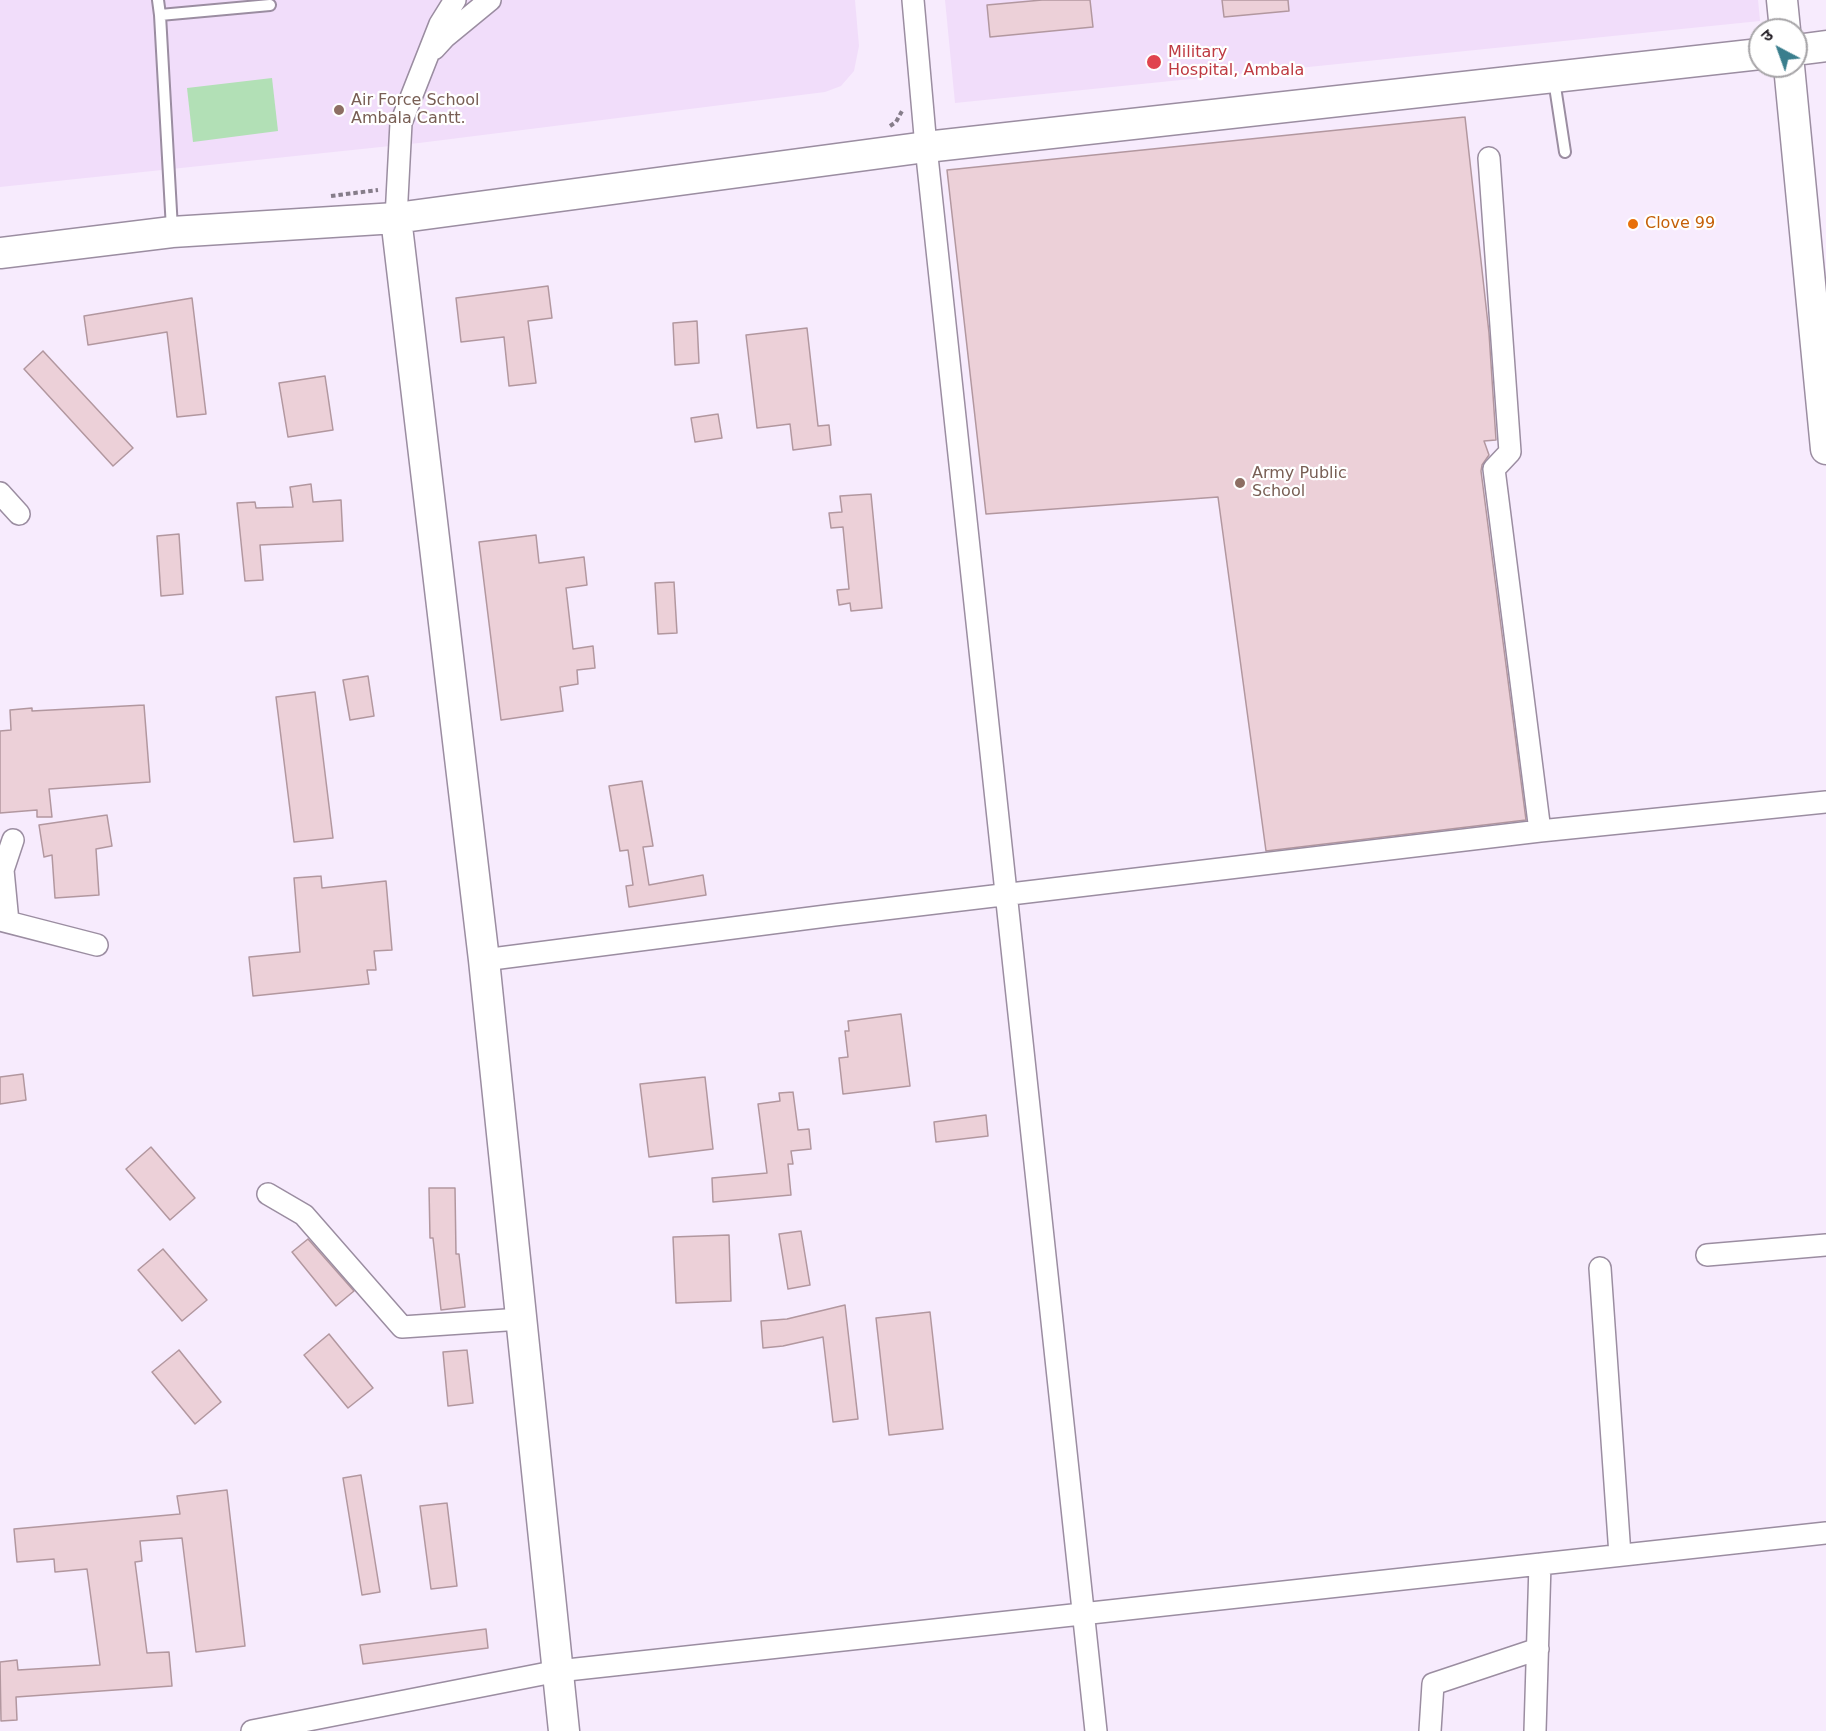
<!DOCTYPE html>
<html>
<head>
<meta charset="utf-8">
<style>
	body { margin:0 }
	#map { position:relative; width:1826px; height:1731px; overflow:hidden; background:#f7ebfd; font-family:"DejaVu Sans","Noto Sans Devanagari",sans-serif }
	canvas { display:block }
	.north { position:absolute; left:1748px; top:18px; width:60px; height:60px; box-sizing:border-box; background:#fff; border:2px solid #a6a4a7; border-radius:50%; rotate:319deg; font-size:16px; font-weight:700; line-height:24px; text-align:center; color:#211c23 }
	.north::after { content:''; display:block; margin:auto; width:21px; height:27px; background:#3a7e8d; clip-path:polygon(50% 0,100% 100%,50% 72%,0 100%) }
</style>
</head>
<body>
<div id="map">
<canvas width="1826" height="1731"></canvas>
<div class="north">उ</div>
</div>
<script>
const g = document.querySelector('canvas').getContext('2d');
g.lineJoin = 'round';
function fill(path, color) { g.fillStyle = color; g.fill(path, 'evenodd'); }
const shape = rows => new Path2D(rows.map(r => 'M' + r).join(''));
function trace(path, color, width, dash) { g.strokeStyle = color; g.lineWidth = width; g.lineCap = dash ? 'butt' : 'round'; g.setLineDash(dash || []); g.stroke(path); }
function write(font, color, halo, rows, align = 'center') {
  g.font = font + ' "DejaVu Sans",sans-serif'; g.lineWidth = 4.5; g.setLineDash([]); g.textBaseline = 'middle'; g.strokeStyle = halo; g.fillStyle = color; for (const [text, x, y, turn = 0] of rows) {
    g.save(); g.translate(x, y); g.rotate((+turn || 0) * Math.PI / 180); g.textAlign = isNaN(turn) ? turn : align; if (halo) g.strokeText(text, 0, 0); g.fillText(text, 0, 0); g.restore();
  }
}
fill(shape([
	[0,0,855,0,859,46,854,71,841,86,825,92,419,143,0,187],
	[945,0,1758,0,1760,21,955,103]
]), '#f1ddfa');
fill(shape([
	[272,78,278,131,193,142,187,88]
]), '#b2e0b6');
const building = shape([
	[1042,0,1090,0,1093,27,990,37,987,5,1042,0],
	[1222,0,1288,0,1289,11,1224,17,1222,0],
	[1465,117,1489,333,1496,440,1484,441,1489,455,1482,465,1481,471,1526,820,1266,851,1218,497,986,514,947,170,1465,117],
	[548,286,552,318,528,321,536,383,509,386,504,337,461,342,456,298,548,286],
	[192,298,206,414,177,417,167,332,88,345,84,316,192,298],
	[697,321,699,363,675,365,673,323,697,321],
	[807,328,818,426,829,425,831,445,793,450,790,424,757,428,746,335,807,328],
	[43,351,133,448,113,466,24,369,43,351],
	[325,376,333,430,288,437,279,383,325,376],
	[718,414,722,438,695,442,691,418,718,414],
	[311,484,313,502,341,500,343,541,260,545,263,580,245,581,237,503,255,502,256,508,293,507,290,487,311,484],
	[871,494,882,608,851,611,850,603,839,605,837,590,849,589,843,527,831,528,829,513,842,512,840,496,871,494],
	[179,534,183,594,161,596,157,536,179,534],
	[536,535,539,563,584,557,587,585,566,588,573,649,593,646,595,668,577,670,578,684,560,687,563,711,501,720,479,542,536,535],
	[674,582,677,633,658,634,655,583,674,582],
	[368,676,374,716,350,720,343,680,368,676],
	[315,692,333,838,294,842,276,697,315,692],
	[144,705,150,782,49,789,52,817,37,817,37,810,0,813,0,731,11,730,10,710,32,708,32,711,144,705],
	[642,781,653,846,643,847,649,885,703,875,706,895,629,907,626,886,633,885,628,850,620,851,609,786,642,781],
	[107,815,112,846,96,849,99,895,55,898,52,855,44,857,39,825,107,815],
	[321,876,322,888,386,881,392,950,374,951,376,970,367,970,369,984,253,996,249,957,300,952,294,878,321,876],
	[901,1014,910,1086,843,1094,839,1058,848,1057,845,1031,849,1031,848,1021,901,1014],
	[23,1074,26,1100,0,1104,0,1077,23,1074],
	[705,1077,713,1149,649,1157,640,1084,705,1077],
	[793,1092,798,1130,809,1129,811,1149,791,1151,793,1164,788,1164,791,1195,713,1202,712,1178,767,1173,758,1104,780,1101,779,1093,793,1092],
	[986,1115,988,1136,936,1142,934,1122,986,1115],
	[151,1147,195,1198,170,1220,126,1169,151,1147],
	[429,1188,455,1188,456,1254,459,1254,465,1307,441,1310,433,1238,430,1238,429,1188],
	[801,1231,810,1285,788,1289,779,1234,801,1231],
	[729,1235,731,1301,676,1303,673,1237,729,1235],
	[308,1239,354,1291,336,1306,292,1252,308,1239],
	[163,1249,207,1300,182,1321,138,1270,163,1249],
	[845,1305,858,1419,833,1422,823,1337,783,1346,763,1348,761,1321,787,1319,845,1305],
	[930,1312,943,1429,889,1435,876,1318,930,1312],
	[329,1334,373,1388,348,1408,304,1355,329,1334],
	[179,1350,221,1402,195,1424,152,1372,179,1350],
	[467,1350,473,1403,448,1406,443,1352,467,1350],
	[361,1475,380,1592,362,1595,343,1478,361,1475],
	[227,1490,245,1646,196,1652,182,1538,140,1541,142,1561,135,1562,147,1653,169,1652,172,1686,16,1697,17,1720,1,1721,0,1662,17,1660,18,1670,100,1665,87,1569,55,1572,54,1559,17,1562,14,1529,180,1514,177,1496,227,1490],
	[447,1503,457,1586,431,1589,420,1506,447,1503],
	[486,1629,488,1648,363,1664,360,1645,486,1629]
]);
fill(building, '#ecd0d8');
trace(building, '#b2979f', 1.5);
const lane = shape([
	[158,0,160,15],
	[1554,80,1565,152],
	[172,229,160,15,270,5]
]);
const street = shape([
	[913,0,926,147,1096,1731],
	[434,49,445,37,490,0],
	[1489,158,1510,452,1494,469,1540,831],
	[396,218,401,123,440,24,455,0],
	[0,493,19,514],
	[0,920,97,945],
	[8,922,3,870,13,840],
	[484,960,834,915,1540,831,1826,802],
	[268,1194,304,1215,402,1327,521,1319],
	[1707,1255,1826,1245],
	[1600,1268,1620,1555],
	[252,1731,558,1671,1826,1533],
	[1430,1731,1433,1684,1538,1649],
	[1535,1731,1540,1564]
]);
const secondary = shape([
	[1782,0,1785,30],
	[1796,50,1826,46],
	[1789,66,1826,449],
	[396,218,484,960,564,1731],
	[0,253,172,232,396,218,926,147,1760,54]
]);
trace(lane, '#9b8da1', 14);
trace(street, '#9b8da1', 24);
trace(secondary, '#9b8da1', 33);
trace(shape([
	[890,126,896,122,902,111],
	[331,196,378,190]
]), '#867d8a', 4, [4.5, 3]);
trace(lane, '#fff', 10);
trace(street, '#fff', 21);
trace(secondary, '#fff', 30);
for (const [x, y, r, color] of [
	[1154,62,8,"#e0444e"],
	[339,110,6,"#8d6e63"],
	[1633,224,6,"#e8710a"],
	[1240,483,6,"#8d6e63"]
]) { const dot = new Path2D(); dot.arc(x, y, r, 0, 2 * Math.PI); g.fillStyle = color; g.fill(dot); trace(dot, '#fff', 2); }
write('16px', '#be3a42', '#fff', [
	["Military",1168,53],
	["Hospital, Ambala",1168,71]
], 'left');
write('16px', '#785e54', '#fff', [
	["Air Force School",351,101],
	["Ambala Cantt.",351,119],
	["Army Public",1252,474],
	["School",1252,492]
], 'left');
write('16px', '#c56008', '#fff', [
	["Clove 99",1645,224]
], 'left');
</script>
</body>
</html>
